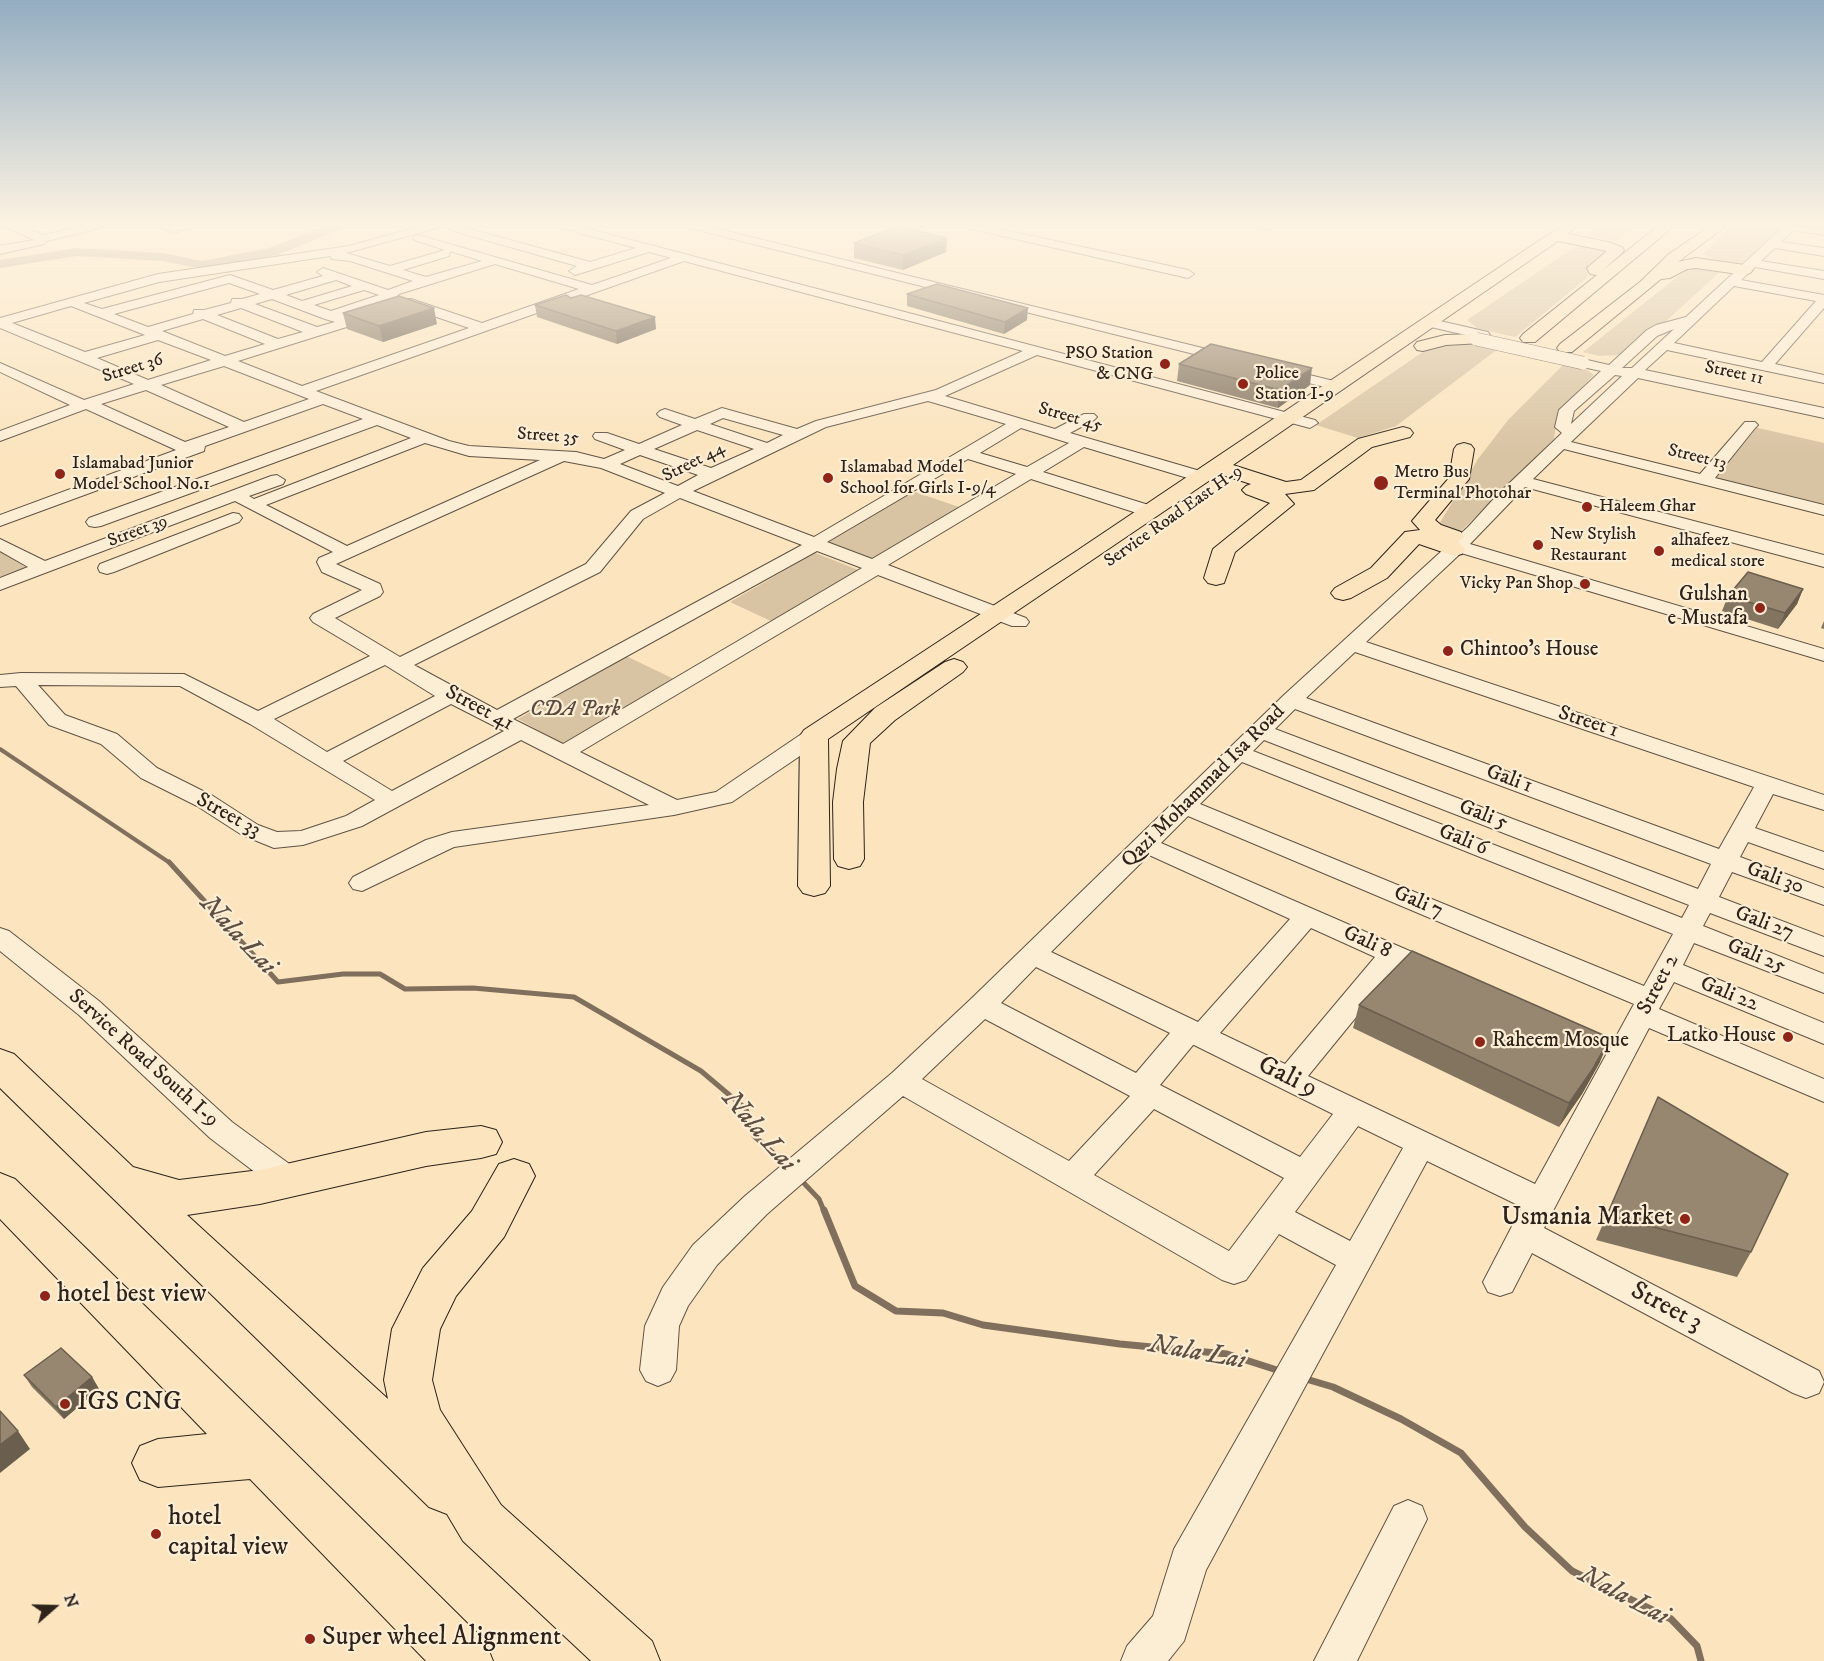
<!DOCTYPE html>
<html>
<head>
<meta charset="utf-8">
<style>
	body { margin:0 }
	#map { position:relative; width:1824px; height:1661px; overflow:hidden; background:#fbe4be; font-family:"IM FELL DW Pica",serif }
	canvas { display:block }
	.north { position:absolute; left:24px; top:1577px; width:60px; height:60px; -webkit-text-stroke:4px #fcedd5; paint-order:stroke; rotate:70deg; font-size:16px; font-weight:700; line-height:24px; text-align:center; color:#2d231b }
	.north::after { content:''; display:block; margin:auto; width:21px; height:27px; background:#2d231b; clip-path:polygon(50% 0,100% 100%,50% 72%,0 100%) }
</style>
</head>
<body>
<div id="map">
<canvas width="1824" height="1661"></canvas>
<div class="north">N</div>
</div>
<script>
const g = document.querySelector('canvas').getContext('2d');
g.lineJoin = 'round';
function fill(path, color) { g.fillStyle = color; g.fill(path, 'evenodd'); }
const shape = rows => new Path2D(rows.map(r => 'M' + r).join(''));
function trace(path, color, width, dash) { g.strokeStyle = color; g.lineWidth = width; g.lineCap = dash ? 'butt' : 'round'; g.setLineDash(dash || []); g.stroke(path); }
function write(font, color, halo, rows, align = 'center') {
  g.font = font + ' "IM FELL DW Pica",serif'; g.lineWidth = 4.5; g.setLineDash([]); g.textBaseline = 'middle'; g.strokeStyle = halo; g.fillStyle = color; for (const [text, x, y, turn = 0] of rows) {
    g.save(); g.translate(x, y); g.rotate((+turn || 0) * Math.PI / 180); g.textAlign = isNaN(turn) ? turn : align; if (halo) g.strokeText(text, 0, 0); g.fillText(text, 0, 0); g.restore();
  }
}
fill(shape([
	[1599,226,1637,226,1616,241,1586,235],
	[1731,226,1782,226,1742,263,1714,259,1703,254],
	[1579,244,1609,249,1588,266,1587,278,1515,337,1477,328,1467,320],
	[1691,266,1723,269,1664,323,1619,355,1599,356,1583,352],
	[1452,341,1498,349,1396,426,1358,438,1316,425,1430,347],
	[1565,363,1584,368,1594,375,1558,411,1554,439,1458,534,1438,526,1478,459,1508,420],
	[1754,427,1824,443,1824,507,1709,479],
	[912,491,962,508,873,561,825,541],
	[0,552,31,570,0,580],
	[815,553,861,571,773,622,730,602],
	[626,656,674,679,562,744,518,719]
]), '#d8c3a2');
trace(shape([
	[0,749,170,863]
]), '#7f6f5c', 4);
trace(shape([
	[169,862,278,982,343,974,380,974,405,989,473,988,574,997,701,1071,746,1109,754,1136,787,1165],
	[799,1178,819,1199,824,1211]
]), '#7f6f5c', 5);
trace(shape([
	[824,1210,855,1286,896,1311,943,1313,983,1325,1120,1344,1227,1354,1280,1371],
	[1306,1379,1333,1387,1401,1419,1461,1453,1525,1527,1572,1571,1671,1619,1697,1646,1701,1661]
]), '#7f6f5c', 7);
fill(shape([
	[324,226,343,226,341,229,278,255,202,269,163,261,77,256,0,268,0,260,77,248,163,253,202,261,269,248,324,226]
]), '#b5a287');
const minor = shape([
	[3,226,19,226,44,235,82,226,102,226,100,228,47,241,44,244,0,254,0,246,34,240,3,226],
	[156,226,196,226,174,233,156,226],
	[421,226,439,226,437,228,346,253,390,266,445,250,414,240,414,236,418,235,592,285,671,258,649,252,575,275,569,271,577,266,450,230,448,228,459,226,590,262,636,248,561,228,559,226,578,226,1315,420,1318,423,1310,428,1037,355,945,396,1055,429,1084,414,1094,414,1097,417,1094,420,1070,433,1207,473,1209,477,1201,482,1084,447,1043,472,1155,507,1158,511,1155,515,1143,515,1031,479,888,565,1026,618,1029,622,1026,626,1012,626,878,575,580,752,677,800,716,792,806,731,814,729,822,731,825,736,822,741,732,802,674,815,454,847,362,891,353,889,349,883,353,877,426,840,452,832,649,805,521,740,362,826,303,845,274,848,242,835,197,806,141,778,101,744,49,725,16,686,0,687,0,675,21,673,184,674,258,711,370,656,313,622,310,618,313,614,362,590,322,572,317,562,319,558,333,552,235,501,0,590,0,578,28,567,0,551,0,539,45,561,271,476,277,475,285,480,283,484,249,496,254,499,411,438,377,425,101,526,95,527,89,526,86,522,89,518,363,419,323,404,205,446,204,451,0,526,0,515,176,450,86,409,0,441,0,431,70,405,0,372,0,363,84,400,134,384,0,328,0,318,158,274,349,246,421,226],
	[450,251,482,261,426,277,403,270,449,256,450,251],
	[330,256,332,259,350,261,413,281,388,290,323,268,317,272,323,276,273,290,230,275,102,309,84,303,159,282,330,256],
	[684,261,1023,351,936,390,816,421,797,429,722,408,695,419,665,409,660,411,657,414,660,417,682,425,639,444,607,433,595,433,593,436,595,439,625,450,604,459,576,452,469,446,449,441,316,391,684,261],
	[495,264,579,289,482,323,411,299,401,299,400,302,401,305,469,328,302,386,238,361,353,325,355,322,353,319,343,316,394,299,399,294,495,264],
	[336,280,352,286,302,301,286,295,336,280],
	[229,283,260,294,242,299,232,299,231,303,204,310,194,310,193,314,148,327,114,314,229,283],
	[364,290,379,295,331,311,314,305,364,290],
	[272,299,325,319,335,322,317,327,255,304,272,299],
	[71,306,145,335,85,352,12,323,71,306],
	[241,308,303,332,278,339,217,315,241,308],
	[203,319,265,344,225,356,162,331,203,319],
	[158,340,211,360,148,380,97,358,158,340],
	[224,366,309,399,244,422,161,385,224,366],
	[146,390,229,427,185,442,101,404,146,390],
	[928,401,1006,424,814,537,693,491,826,427,928,401],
	[723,418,783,435,767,443,710,424,723,418],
	[1021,428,1069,443,1027,467,980,453,1021,428],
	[697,430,754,449,711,468,654,449,697,430],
	[425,443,469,456,540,460,347,546,266,505,425,443],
	[640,455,698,475,678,486,620,464,640,455],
	[968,459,1016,474,872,559,827,542,968,459],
	[564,461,601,468,665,493,631,511,586,564,400,657,335,618,380,596,383,592,380,584,336,564,564,461],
	[680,498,802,545,497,710,414,665,600,572,643,519,680,498],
	[817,551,862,568,563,744,513,719,817,551],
	[385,665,435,696,327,752,274,719,385,665],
	[38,685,180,686,250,724,375,800,346,816,301,831,277,832,258,825,213,796,157,768,117,734,65,715,38,685],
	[451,704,504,731,392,791,343,761,451,704],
	[687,226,706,226,1235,356,1237,359,1230,363,689,228,687,226],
	[907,226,923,226,883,242,879,244,873,240,907,226],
	[965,226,986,226,1188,270,1194,274,1188,278,971,229,965,226],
	[1254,226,1271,226,1272,227,1266,230,1254,226],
	[1784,226,1824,229,1824,235,1793,230,1781,242,1824,248,1824,256,1775,248,1761,261,1824,271,1824,279,1755,267,1741,280,1824,295,1824,308,1775,364,1824,375,1824,383,1667,350,1645,370,1824,408,1824,418,1638,378,1571,442,1700,474,1745,422,1755,422,1758,425,1755,428,1715,478,1824,505,1824,515,1564,449,1533,479,1824,555,1824,567,1525,487,1470,544,1824,649,1824,661,1461,553,1366,642,1824,795,1824,810,1773,794,1755,828,1824,852,1824,869,1748,842,1740,857,1824,888,1824,905,1732,872,1719,897,1824,937,1824,956,1710,913,1703,926,1824,974,1824,993,1694,943,1683,965,1824,1023,1824,1044,1674,982,1659,1009,1824,1079,1824,1102,1649,1028,1544,1228,1819,1371,1824,1382,1819,1393,1806,1398,1793,1393,1532,1253,1512,1292,1500,1296,1488,1292,1483,1282,1522,1207,1427,1161,1206,1570,1184,1641,1168,1661,1121,1661,1127,1646,1153,1616,1174,1549,1336,1265,1279,1234,1246,1280,1234,1284,1222,1280,903,1096,767,1214,717,1265,688,1306,679,1326,676,1370,670,1381,658,1386,646,1381,640,1370,645,1326,663,1287,693,1245,745,1196,892,1073,972,998,1284,695,1468,527,1499,493,1562,433,1555,427,1559,410,1601,371,1578,366,1576,363,1578,360,1583,359,1609,365,1647,330,1656,325,1686,317,1784,226],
	[1734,286,1816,301,1762,362,1674,343,1734,286],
	[1674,329,1632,368,1622,368,1657,336,1674,329],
	[1615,375,1622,376,1571,424,1574,411,1615,375],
	[1355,652,1754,787,1719,849,1306,698,1355,652],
	[1295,709,1711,864,1698,889,1275,729,1295,709],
	[1264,740,1689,905,1682,918,1253,751,1264,740],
	[1242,762,1673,934,1644,986,1200,804,1242,762],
	[1188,816,1634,1004,1535,1184,1308,1076,1397,967,1432,981,1442,979,1445,972,1442,965,1161,843,1188,816],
	[1149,855,1290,919,1198,1022,1051,952,1149,855],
	[1311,928,1375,957,1285,1064,1220,1033,1311,928],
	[1036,967,1170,1033,1136,1073,1001,1003,1036,967],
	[985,1019,1130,1096,1069,1161,922,1079,985,1019],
	[1193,1045,1194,1045,1333,1114,1300,1157,1160,1085,1193,1045],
	[1154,1109,1284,1178,1229,1251,1094,1175,1154,1109],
	[1358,1126,1403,1148,1350,1241,1295,1212,1358,1126],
	[1427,318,1488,332,1490,335,1483,339,1422,325,1420,322,1427,318],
	[1281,368,1342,383,1344,386,1337,390,1276,375,1274,372,1276,369,1281,368],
	[233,513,239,514,242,518,239,522,114,572,107,574,100,572,98,568,100,564,233,513],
	[0,928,9,931,99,1001,232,1122,299,1171,304,1180,299,1189,288,1193,277,1189,210,1138,79,1015,0,951,0,928],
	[1408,1500,1422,1506,1427,1519,1357,1661,1314,1661,1394,1506,1408,1500]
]);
const major = shape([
	[1561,226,1577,226,1568,234,1608,242,1622,247,1624,250,1622,253,1603,270,1658,226,1674,226,1535,342,1523,342,1520,338,1523,334,1597,275,1590,274,1587,268,1607,251,1558,241,1233,465,1286,482,1301,480,1358,439,1403,427,1410,429,1413,433,1410,437,1372,447,1314,490,1285,494,1294,504,1235,552,1224,583,1216,585,1208,583,1204,578,1213,549,1270,503,1246,494,1242,490,1246,486,1251,484,1219,474,828,739,830,886,825,893,814,896,803,893,798,886,800,736,804,730,1075,552,1561,226],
	[1710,226,1726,226,1678,262,1696,258,1745,265,1750,267,1753,270,1750,273,1745,275,1696,268,1687,269,1670,278,1661,279,1572,352,1560,352,1557,348,1560,344,1640,282,1669,254,1710,226],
	[1476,334,1482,335,1485,339,1482,343,1446,345,1423,351,1417,350,1414,346,1417,342,1445,335,1476,334],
	[1464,443,1471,445,1474,449,1469,479,1435,520,1441,525,1461,532,1464,537,1458,542,1465,549,1462,554,1454,556,1419,544,1387,578,1351,598,1343,600,1335,598,1331,593,1335,588,1371,568,1405,532,1420,530,1412,521,1449,478,1454,449,1457,445,1464,443],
	[954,659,963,662,967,667,963,672,895,720,870,743,863,802,864,859,860,866,849,869,838,866,834,859,833,802,837,769,843,741,875,708,945,662,954,659]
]);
const highway = shape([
	[0,1049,14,1054,133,1167,179,1180,260,1170,426,1132,481,1126,496,1130,502,1142,496,1154,481,1158,426,1166,260,1204,187,1215,388,1399,384,1380,392,1329,423,1268,472,1211,499,1164,514,1159,529,1164,535,1176,504,1237,456,1296,440,1329,432,1380,440,1410,501,1505,652,1641,660,1661,591,1661,463,1541,447,1514,429,1507,0,1088,0,1049],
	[0,1173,15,1179,279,1437,485,1641,493,1661,426,1661,250,1479,158,1487,140,1480,132,1463,140,1446,158,1439,207,1434,0,1219,0,1173]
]);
trace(minor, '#605344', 2);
trace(major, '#2d231b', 2);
trace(highway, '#2d231b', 2);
fill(minor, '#fcedd5');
fill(major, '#fbe4be');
fill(highway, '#fbe4be');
const minorBridge = shape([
	[1476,339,1583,363]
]);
trace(minorBridge, '#605344', 14, []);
trace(minorBridge, '#fcedd5', 13);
fill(shape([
	[947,238,946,252,903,270,854,258,854,243],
	[907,294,1027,320,1004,334,907,306],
	[571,298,656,329,617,344,537,317,535,305],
	[343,313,437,324,383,342,347,329],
	[1179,364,1310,385,1278,408,1177,381],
	[1803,589,1797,604,1778,629,1722,611,1728,596],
	[1824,621,1824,629,1821,628],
	[1359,1005,1600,1062,1582,1094,1559,1127,1353,1028],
	[1658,1097,1751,1252,1737,1277,1596,1240],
	[24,1375,92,1377,99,1389,64,1419,32,1387]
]), '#837460');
fill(shape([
	[947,238,946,252,903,270,903,255],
	[434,308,437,324,383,342,379,326],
	[1028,308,1027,320,1004,334,1005,322],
	[655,317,656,329,617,344,616,331],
	[1312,368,1310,385,1278,408,1280,390],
	[1803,589,1797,604,1778,629,1785,613],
	[1610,1038,1600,1062,1582,1094,1559,1127,1569,1103],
	[92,1377,99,1389,64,1419,56,1407],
	[18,1431,30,1449,0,1473,0,1445]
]), '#6a5e4e');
const building = shape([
	[898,226,947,238,903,255,854,243,898,226],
	[937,284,1028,308,1005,322,907,294,937,284],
	[566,295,571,298,581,295,655,317,616,331,535,305,566,295],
	[399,296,434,308,379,326,343,313,399,296],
	[1211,344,1312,368,1280,390,1179,364,1211,344],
	[1748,572,1803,589,1785,613,1728,596,1748,572],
	[1412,951,1610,1038,1592,1070,1569,1103,1359,1005,1412,951],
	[1658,1097,1788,1174,1751,1252,1607,1215,1658,1097],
	[61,1348,92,1377,56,1407,24,1375,61,1348],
	[0,1411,18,1431,0,1445,0,1411]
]);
fill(building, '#988770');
trace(building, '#6a5e4e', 1.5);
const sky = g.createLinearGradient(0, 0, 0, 458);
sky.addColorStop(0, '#93adc1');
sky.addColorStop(0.49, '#fdf3e2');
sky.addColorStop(1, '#fdf3e200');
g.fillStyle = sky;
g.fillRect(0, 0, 1824, 458);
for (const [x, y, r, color] of [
	[1165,364,6,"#8f2418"],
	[1243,384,6,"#8f2418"],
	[60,474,6,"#8f2418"],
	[828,478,6,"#8f2418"],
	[1381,483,8,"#8f2418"],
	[1587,507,6,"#8f2418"],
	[1538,545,6,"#8f2418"],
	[1659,551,6,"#8f2418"],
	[1585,584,6,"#8f2418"],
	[1760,608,6,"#8f2418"],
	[1448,651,6,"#8f2418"],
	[1788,1037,6,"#8f2418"],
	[1480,1042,6,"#8f2418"],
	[1685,1219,6,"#8f2418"],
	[45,1296,6,"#8f2418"],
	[65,1404,6,"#8f2418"],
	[156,1534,6,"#8f2418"],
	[310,1639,6,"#8f2418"]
]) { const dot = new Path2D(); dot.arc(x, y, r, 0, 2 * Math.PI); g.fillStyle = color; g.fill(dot); trace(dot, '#fcedd5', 2); }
write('18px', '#2d231b', '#fcedd5', [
	["PSO Station",1153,354,"right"],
	["& CNG",1153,375,"right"],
	["Police",1255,374],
	["Station I-9",1255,395],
	["Islamabad Junior",72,464],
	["Model School No.1",72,485],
	["Islamabad Model",840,468],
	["School for Girls I-9/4",840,489],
	["Metro Bus",1394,473],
	["Terminal Photohar",1394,494],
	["Haleem Ghar",1599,507],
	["New Stylish",1550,535],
	["Restaurant",1550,556],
	["alhafeez",1671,541],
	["medical store",1671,562],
	["Vicky Pan Shop",1573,584,"right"]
], 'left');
write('18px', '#2d231b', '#fcedd5', [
	["Street 36",133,369,-17],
	["Street 11",1734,374,12],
	["Street 45",1070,418,16],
	["Street 35",548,437,4],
	["Street 13",1697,458,14],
	["Street 44",694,463,-27],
	["Service Road East H-9",1174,517,-35],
	["Street 39",138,532,-20]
]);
write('21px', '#2d231b', '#fcedd5', [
	["Gulshan",1748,596],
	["e Mustafa",1748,620],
	["Chintoo's House",1460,651,"left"],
	["Latko House",1776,1037],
	["Raheem Mosque",1492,1042,"left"]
], 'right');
write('21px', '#2d231b', '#fcedd5', [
	["Street 41",479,709,28],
	["Street 1",1588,723,18],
	["Gali 1",1509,780,20],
	["Qazi Mohammad Isa Road",1204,787,-45],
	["Street 33",228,816,29],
	["Gali 5",1483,816,21],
	["Gali 6",1463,841,22],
	["Gali 30",1775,879,20],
	["Gali 7",1418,903,23],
	["Gali 27",1764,924,21],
	["Gali 8",1367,943,24],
	["Gali 25",1756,957,22],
	["Street 2",1659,985,-62],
	["Gali 22",1729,995,22],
	["Service Road South I-9",143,1059,42]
]);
write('italic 21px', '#584b3d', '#fcedd5', [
	["CDA Park",575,711]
]);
write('26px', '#2d231b', '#fcedd5', [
	["Gali 9",1287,1078,26],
	["Street 3",1666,1308,28]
]);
write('26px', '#2d231b', '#fcedd5', [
	["Usmania Market",1673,1219,"right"],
	["hotel best view",57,1296],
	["IGS CNG",77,1404],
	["hotel",168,1519],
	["capital view",168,1549],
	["Super wheel Alignment",322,1639]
], 'left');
write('italic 27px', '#5d4f41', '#fcedd5', [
	["Nala Lai",237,936,47],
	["Nala Lai",758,1132,49],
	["Nala Lai",1197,1354,10],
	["Nala Lai",1623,1597,28]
]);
</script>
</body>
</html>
